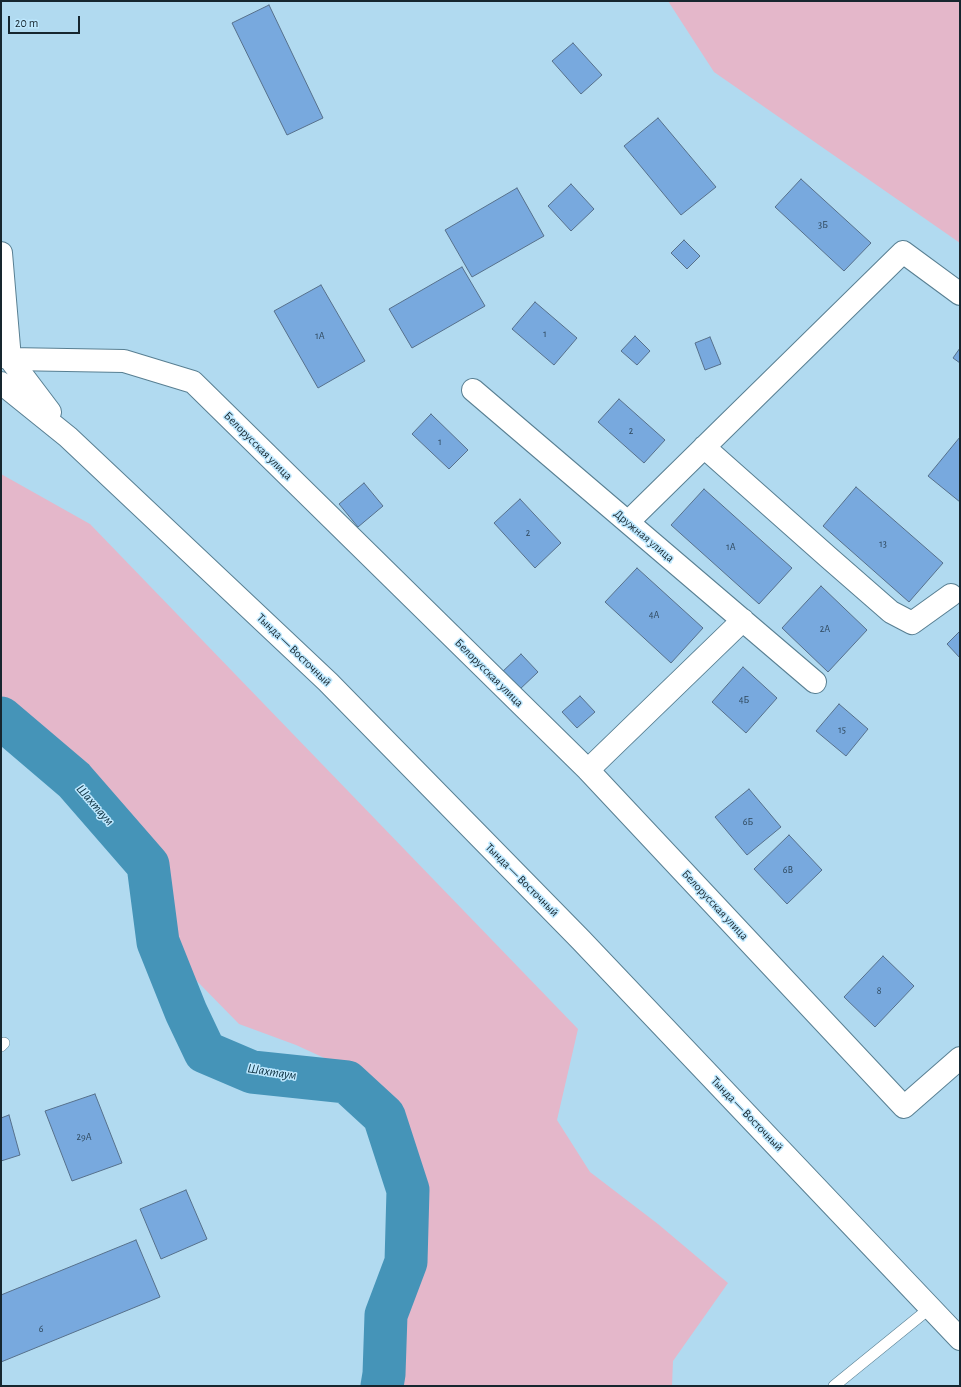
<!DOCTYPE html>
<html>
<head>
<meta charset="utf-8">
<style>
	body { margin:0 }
	#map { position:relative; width:961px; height:1387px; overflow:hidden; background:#b1daf0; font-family:"Alegreya Sans",sans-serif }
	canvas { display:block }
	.frame { position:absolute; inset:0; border:2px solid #16262f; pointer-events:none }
	.scale { position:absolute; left:8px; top:16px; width:72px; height:18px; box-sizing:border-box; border:2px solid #16262f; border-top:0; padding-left:5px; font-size:12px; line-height:14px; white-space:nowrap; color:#16262f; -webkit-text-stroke:3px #bee8fe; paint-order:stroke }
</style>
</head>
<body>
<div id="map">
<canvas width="961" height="1387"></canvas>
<div class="frame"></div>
<div class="scale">20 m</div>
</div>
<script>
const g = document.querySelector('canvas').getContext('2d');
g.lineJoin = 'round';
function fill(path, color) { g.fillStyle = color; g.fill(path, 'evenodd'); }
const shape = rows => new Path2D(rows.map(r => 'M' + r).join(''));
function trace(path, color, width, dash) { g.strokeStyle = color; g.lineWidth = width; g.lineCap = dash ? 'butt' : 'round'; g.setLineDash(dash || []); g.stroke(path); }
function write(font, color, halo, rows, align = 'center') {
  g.font = font + ' "Alegreya Sans",sans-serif'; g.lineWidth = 3; g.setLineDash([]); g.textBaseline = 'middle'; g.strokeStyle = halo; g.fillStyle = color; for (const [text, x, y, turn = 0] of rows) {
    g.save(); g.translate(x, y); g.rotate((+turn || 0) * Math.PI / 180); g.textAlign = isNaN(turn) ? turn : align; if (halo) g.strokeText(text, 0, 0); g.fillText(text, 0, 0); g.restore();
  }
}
fill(shape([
	[668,1,960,1,960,243,714,72],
	[1,474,90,524,578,1029,557,1120,590,1172,658,1224,728,1283,673,1361,672,1386,400,1386,404,1368,402,1318,423,1246,411,1158,381,1084,296,1045,239,1024,191,975,166,928,166,872,137,826,86,762,12,706,1,699]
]), '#e4b7ca');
trace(shape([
	[1,718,74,780,148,865,158,942,186,1012,205,1052,252,1072,347,1082,384,1116,408,1190,406,1262,386,1315,384,1374,382,1386]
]), '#4594b8', 43);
const building = shape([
	[269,5,323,118,287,135,232,23,269,5],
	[573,43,602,75,581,94,552,61,573,43],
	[658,118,716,187,681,215,624,146,658,118],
	[801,179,871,243,844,271,775,207,801,179],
	[571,184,594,209,571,231,548,206,571,184],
	[517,188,544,236,472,277,445,230,517,188],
	[684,240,700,256,687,269,671,253,684,240],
	[462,267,485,306,412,348,389,309,462,267],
	[321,285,365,361,318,388,274,311,321,285],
	[535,302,577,338,554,365,512,329,535,302],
	[635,336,650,351,637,365,621,351,635,336],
	[710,337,721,364,705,370,695,343,710,337],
	[960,348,960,363,953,358,960,348],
	[619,399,665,440,644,463,598,422,619,399],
	[431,414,468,450,449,469,412,434,431,414],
	[960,437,960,502,928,476,960,437],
	[364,483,383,506,358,527,339,504,364,483],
	[856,487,943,563,909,602,823,526,856,487],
	[704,489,792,568,759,604,671,525,704,489],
	[520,499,561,543,535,568,494,523,520,499],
	[637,568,703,628,671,663,605,602,637,568],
	[821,586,867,630,828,672,782,628,821,586],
	[960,631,960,658,947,644,960,631],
	[521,654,538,672,518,691,501,673,521,654],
	[743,667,777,698,746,733,712,702,743,667],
	[580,696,595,712,577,728,562,712,580,696],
	[839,704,868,729,846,756,816,731,839,704],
	[749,789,781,827,747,855,715,817,749,789],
	[789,835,822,870,787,904,754,869,789,835],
	[883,956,914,986,875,1027,844,997,883,956],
	[95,1094,122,1163,72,1181,45,1111,95,1094],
	[9,1115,20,1155,1,1161,1,1118,9,1115],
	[186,1190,207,1239,161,1259,140,1209,186,1190],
	[136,1240,160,1297,1,1362,1,1295,136,1240]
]);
fill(building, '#78a9de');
trace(building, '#56708b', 1);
const service = shape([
	[1,1046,4,1043],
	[834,1386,930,1308]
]);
const minor = shape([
	[1,253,10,359,124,361,193,382,588,770,904,1107,960,1058],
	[473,390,815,682],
	[704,447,828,557,891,612,912,623,951,595],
	[628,522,903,252,960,294],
	[588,770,743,620]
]);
const tertiary = shape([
	[1,356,10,359,50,412],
	[1,383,68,437,328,682,581,940,960,1339]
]);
trace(service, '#587f92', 12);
trace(minor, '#587f92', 24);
trace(tertiary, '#587f92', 24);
trace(service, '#fff', 11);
trace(minor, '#fff', 22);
trace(tertiary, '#fff', 22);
write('10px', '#2e475b', null, [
	["3Б",823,225],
	["1",545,334],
	["1А",320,336],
	["2",631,431],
	["1",440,442],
	["2",528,533],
	["13",883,544],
	["1А",731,547],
	["4А",654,615],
	["2А",825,629],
	["4Б",744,700],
	["15",842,730],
	["6Б",748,822],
	["6В",788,870],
	["8",879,991],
	["29А",84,1137],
	["6",41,1329]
]);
write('12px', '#16262f', '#bee8fe', [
	["Белорусская улица",258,446,45],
	["Дружная улица",644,536,40],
	["Тында — Восточный",294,650,44],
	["Белорусская улица",489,673,45],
	["Тында — Восточный",522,880,45],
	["Белорусская улица",715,905,47],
	["Тында — Восточный",747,1114,46]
]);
write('italic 13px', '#0f3343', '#bee8fe', [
	["Шахтаум",95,805,49],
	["Шахтаум",272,1072,9]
]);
</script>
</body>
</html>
